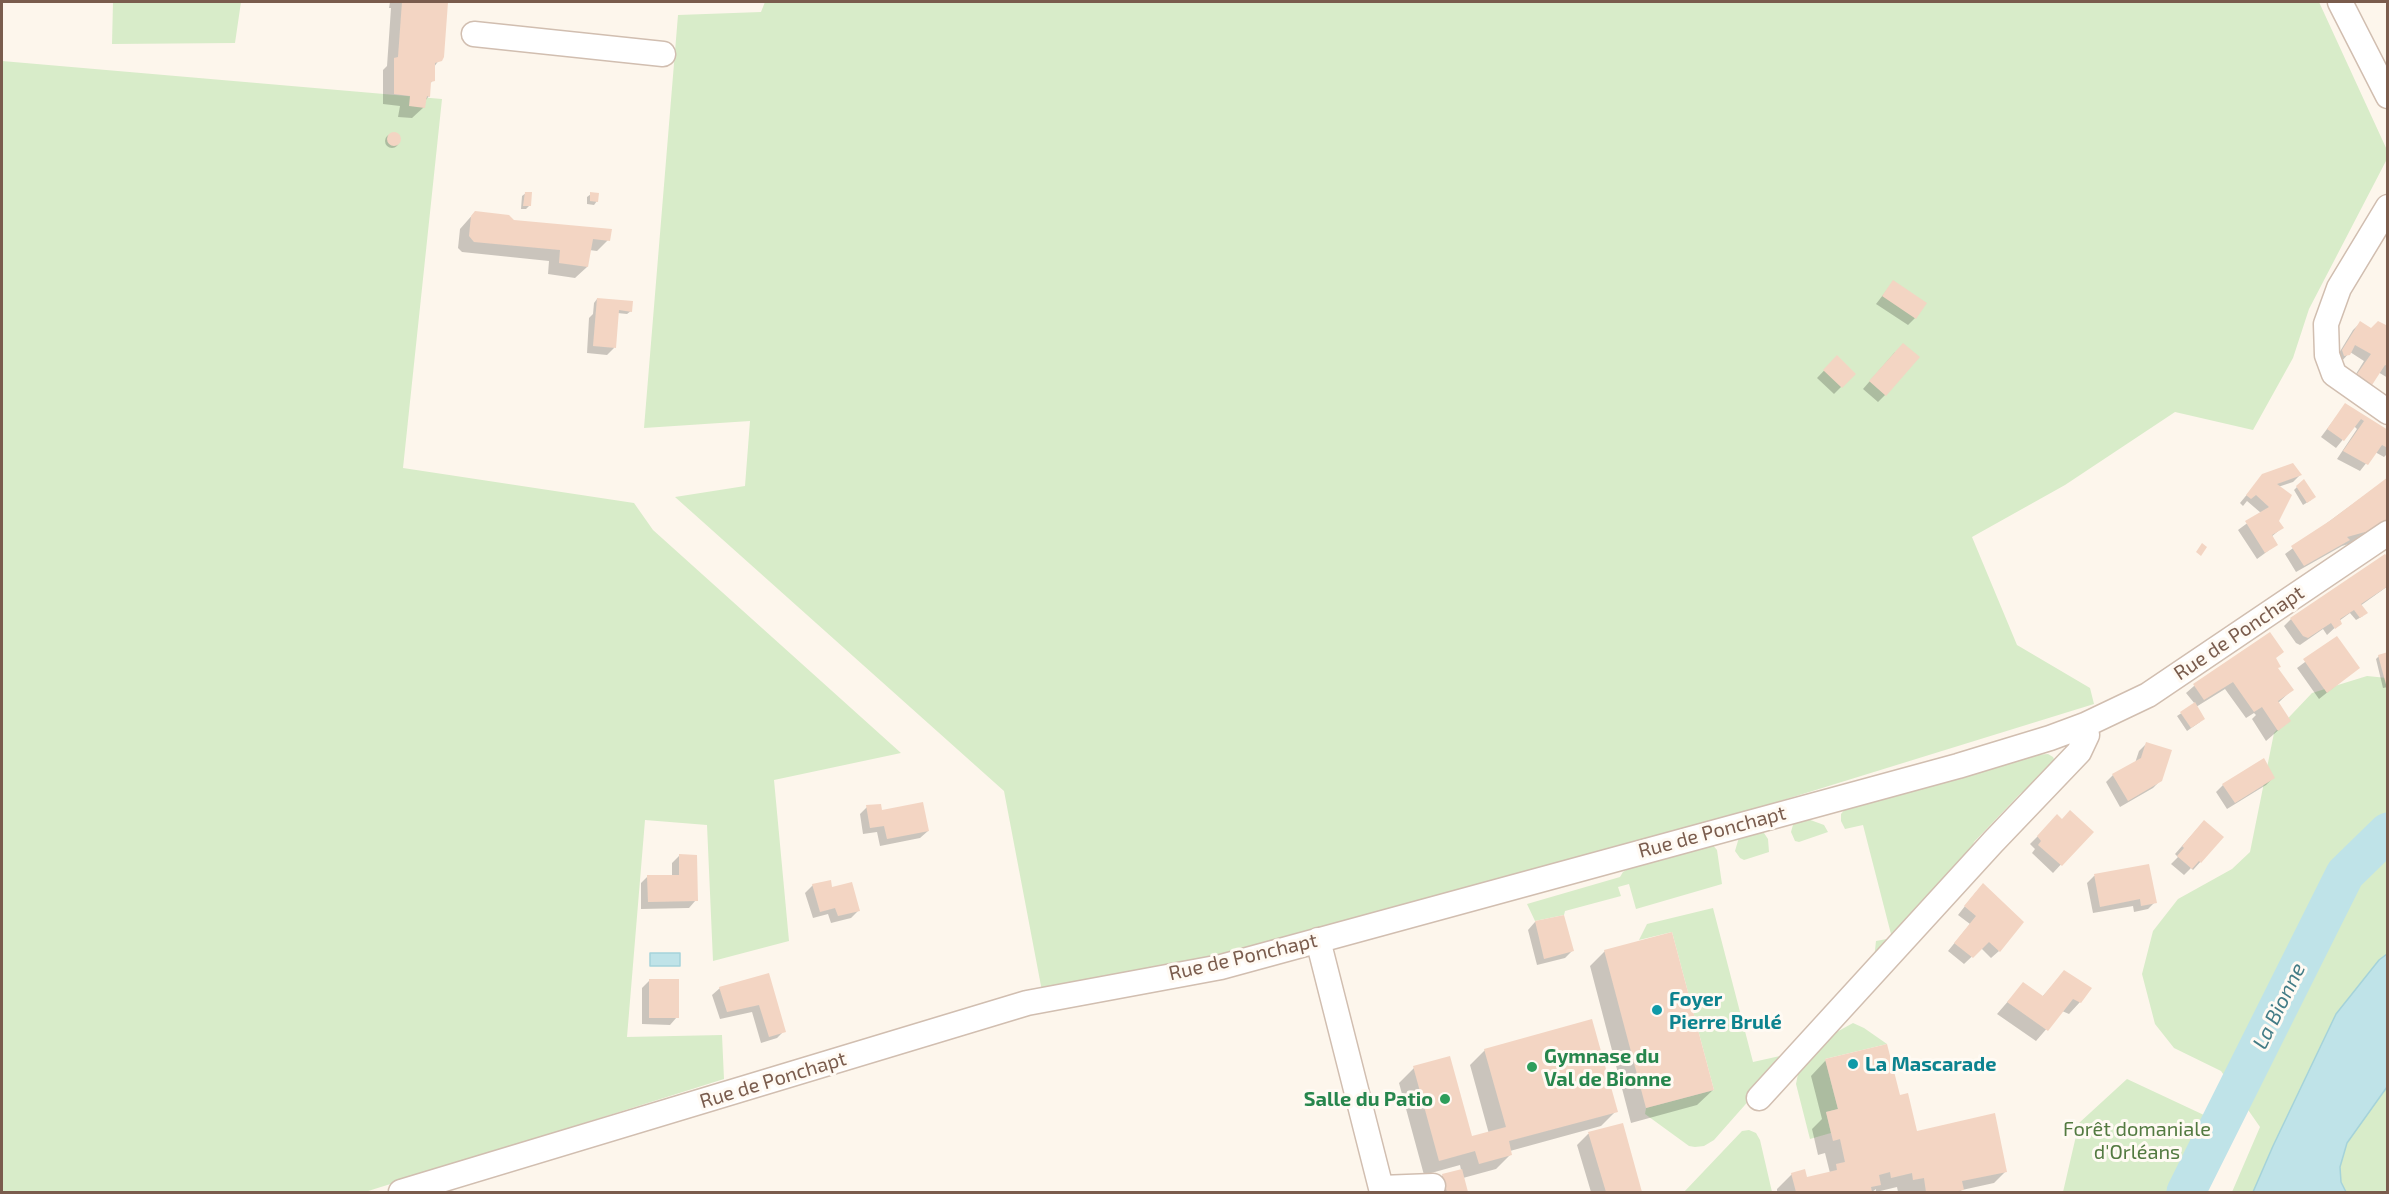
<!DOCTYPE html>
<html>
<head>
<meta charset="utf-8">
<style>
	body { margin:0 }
	#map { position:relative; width:2389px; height:1194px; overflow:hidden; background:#fdf6ec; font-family:"Exo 2",sans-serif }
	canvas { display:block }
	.frame { position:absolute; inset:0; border:3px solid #7a5c4d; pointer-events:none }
</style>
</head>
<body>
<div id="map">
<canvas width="2389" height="1194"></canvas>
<div class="frame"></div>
</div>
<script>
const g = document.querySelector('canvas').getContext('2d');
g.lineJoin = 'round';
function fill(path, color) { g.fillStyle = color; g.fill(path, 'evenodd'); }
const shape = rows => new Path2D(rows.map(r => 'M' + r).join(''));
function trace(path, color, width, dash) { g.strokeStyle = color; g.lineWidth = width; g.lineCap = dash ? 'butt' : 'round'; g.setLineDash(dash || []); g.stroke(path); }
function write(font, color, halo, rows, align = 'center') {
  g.font = font + ' "Exo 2",sans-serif'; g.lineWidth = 6; g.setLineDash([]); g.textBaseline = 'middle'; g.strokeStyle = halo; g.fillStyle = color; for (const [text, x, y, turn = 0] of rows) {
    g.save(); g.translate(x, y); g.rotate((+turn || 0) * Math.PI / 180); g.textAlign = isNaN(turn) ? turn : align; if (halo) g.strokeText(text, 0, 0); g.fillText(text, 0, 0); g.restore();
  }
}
fill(shape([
	[113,2,241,2,235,43,112,44],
	[765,2,2319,2,2387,150,2387,159,2309,309,2293,358,2253,430,2175,412,2065,485,1972,537,2017,645,2090,688,2094,704,1696,827,1045,1007,1004,791,675,497,745,486,750,421,644,428,678,15,761,12],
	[2,61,442,99,403,468,634,503,653,530,901,753,774,780,789,941,713,961,707,825,645,820,627,1037,722,1035,724,1079,365,1192,2,1192],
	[2367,676,2387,678,2387,1050,2268,1192,2232,1192,2260,1127,2221,1071,2174,1048,2155,1024,2142,974,2153,931,2178,899,2232,869,2250,852,2274,733,2312,693],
	[2048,754,2053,757,2056,763,2045,780,2021,793,1974,842,1968,859,1874,959,1876,941,1892,938,1863,825,1845,829,1841,821,1841,814,1846,808,2032,755],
	[1805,818,1824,825,1828,832,1799,842,1795,841,1791,832,1794,821],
	[1757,830,1764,833,1768,839,1769,852,1744,860,1740,858,1735,851,1740,834],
	[1711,843,1717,850,1722,884,1636,909,1629,884,1618,887,1621,896,1565,911,1564,915,1535,921,1527,904,1620,877,1623,872,1642,861],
	[1713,908,1753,1062,1780,1056,1782,1063,1714,1140,1704,1146,1695,1147,1689,1146,1645,1114,1646,1108,1714,1090,1672,932,1639,940,1647,924],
	[1853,1023,1864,1028,1887,1044,1825,1059,1838,1109,1826,1112,1831,1133,1810,1139,1796,1084,1799,1069,1824,1039],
	[2387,1064,2387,1192,2339,1192,2339,1112],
	[2127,1079,2236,1130,2197,1192,2063,1192,2079,1123],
	[1749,1130,1756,1133,1760,1140,1772,1192,1684,1192,1742,1131]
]), '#d8ecc9');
const water = shape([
	[650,953,680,953,680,966,650,966,650,953],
	[2387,954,2387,1087,2347,1143,2340,1167,2341,1182,2346,1192,2253,1192,2273,1146,2336,1014,2379,960,2387,954]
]);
fill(water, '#bfe3e8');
trace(water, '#a5d3da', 1.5);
fill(shape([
	[390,2,446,2,442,56,434,67,433,80,430,84,429,96,425,101,424,107,412,118,398,117,400,106,383,104,383,70,387,66,391,8,389,8],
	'385 141a7 7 0 1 1 14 0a7 7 0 1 1-14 0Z',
	[526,193,530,205,526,209,521,209,522,196],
	[591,194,597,201,594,205,587,204,587,197],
	[475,212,514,221,608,240,597,251,589,250,587,267,575,278,548,274,549,261,462,252,458,248,460,229],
	[1893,282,1915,318,1908,325,1876,304],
	[597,299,631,311,627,314,617,313,614,348,607,355,587,353,589,318,593,314,594,303],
	[2360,323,2371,330,2388,328,2388,378,2378,372,2363,391,2351,382,2364,361,2350,352,2341,362,2336,358,2353,330],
	[1895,352,1885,395,1878,402,1863,389],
	[1837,357,1854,374,1834,394,1817,378],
	[2345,405,2388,432,2388,453,2384,457,2375,452,2360,471,2337,459,2357,429,2354,426,2336,448,2321,437],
	[2263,475,2300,475,2293,482,2278,487,2277,521,2282,528,2271,537,2276,545,2257,559,2238,530,2261,513,2247,501,2243,506,2240,503],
	[2388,478,2388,520,2356,544,2352,543,2342,546,2296,572,2285,554],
	[2297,487,2311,500,2303,505,2294,490],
	[2388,586,2360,606,2363,616,2356,620,2350,613,2339,621,2340,623,2327,635,2323,629,2300,645,2296,643,2284,626,2291,619],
	[2270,634,2277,669,2292,690,2278,703,2289,721,2266,741,2252,719,2256,715,2254,713,2246,718,2225,689,2196,707,2200,722,2187,731,2177,716,2195,704,2186,693,2194,686],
	[2337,638,2358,668,2319,699,2297,668],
	[2379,656,2388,687,2383,688,2376,659],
	[2146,744,2161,780,2153,788,2120,807,2106,782,2113,775,2135,763,2139,751],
	[2273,778,2266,785,2227,809,2216,792,2223,785],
	[867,807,881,811,928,831,920,838,880,846,877,832,863,834,860,814],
	[2062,821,2091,832,2053,873,2032,853,2035,849,2030,844,2050,824],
	[2197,829,2222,838,2193,870,2191,868,2184,875,2171,864,2178,857,2175,854],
	[679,856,696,900,689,908,641,909,641,883,648,876,672,876,672,863],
	[2148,866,2155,902,2148,909,2134,912,2133,906,2093,913,2087,883,2094,876],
	[813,885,831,889,858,911,851,918,831,923,828,914,813,918,805,893],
	[1976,892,1999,951,1991,958,1981,948,1964,964,1948,951,1970,924,1958,915],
	[1563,917,1572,951,1565,958,1537,965,1528,930,1535,922],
	[1605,951,1713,1090,1697,1105,1631,1123,1590,966],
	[2064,972,2080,1002,2069,1014,2062,1011,2036,1041,1997,1014,2023,984,2042,997],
	[768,975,784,1031,777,1038,761,1043,752,1012,720,1019,712,995,720,988],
	[650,980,677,1017,670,1025,642,1024,642,988],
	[1485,1050,1616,1111,1601,1126,1510,1151,1511,1154,1496,1169,1463,1178,1467,1192,1438,1192,1436,1183,1443,1175,1461,1170,1460,1165,1424,1175,1399,1083,1414,1068,1471,1138,1489,1134,1470,1065],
	[1826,1060,1899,1097,1916,1133,2005,1172,1994,1183,1962,1190,1959,1192,1914,1192,1913,1191,1898,1192,1897,1187,1876,1192,1876,1189,1872,1192,1777,1192,1777,1189,1792,1174,1805,1179,1830,1173,1825,1153,1818,1155,1812,1129,1822,1119,1811,1076],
	[1622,1125,1641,1192,1591,1192,1577,1145,1588,1134]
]), '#0003');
trace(shape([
	[2186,1192,2345,874,2388,832]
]), '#bfe3e8', 39);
fill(shape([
	[402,2,448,2,444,57,442,61,435,63,435,81,431,82,430,97,427,96,425,108,409,106,410,96,394,94,394,58,398,57],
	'387 139a7 7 0 1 1 14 0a7 7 0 1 1-14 0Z',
	[525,192,532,192,531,206,523,206],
	[590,192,599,193,598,202,590,201],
	[475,211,509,215,514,220,612,229,610,241,593,239,588,267,559,263,560,250,474,242,469,236,471,216],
	[1893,280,1927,303,1916,319,1882,296],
	[597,298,633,301,632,312,619,310,616,348,593,346],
	[2360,321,2371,328,2378,321,2388,326,2388,366,2385,365,2372,385,2357,374,2371,354,2355,345,2350,355,2344,356,2342,350],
	[1903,343,1920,357,1886,396,1869,381],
	[1837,355,1856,374,1842,388,1823,370],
	[2345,403,2388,430,2388,448,2382,445,2368,465,2343,451,2364,421,2361,419,2344,441,2327,429],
	[2293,463,2302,475,2277,484,2292,495,2279,521,2284,528,2272,535,2278,545,2265,553,2245,521,2269,507,2256,495,2251,499,2246,495,2262,474],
	[2388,477,2388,519,2368,534,2365,532,2347,537,2350,540,2304,566,2291,546,2331,520],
	[2304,479,2316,497,2307,503,2296,486],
	[2202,543,2207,547,2201,556,2196,552],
	[2385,554,2388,557,2388,586,2361,604,2368,613,2360,618,2354,610,2340,619,2342,624,2335,629,2331,623,2308,638,2303,636,2290,618],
	[2270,632,2284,652,2276,658,2281,667,2278,668,2294,690,2278,701,2291,721,2278,731,2262,707,2254,712,2233,682,2204,700,2193,684],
	[2337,636,2360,668,2327,693,2303,659],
	[2388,652,2388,688,2387,688,2378,655],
	[2195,702,2205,719,2191,728,2180,712],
	[2146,742,2172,750,2162,781,2128,801,2112,774,2141,758],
	[2264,758,2275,778,2235,803,2222,784],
	[923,802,929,831,887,839,884,826,870,828,866,805,881,804,882,810],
	[2070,810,2094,832,2062,866,2038,845,2041,841,2037,836,2057,814,2062,819],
	[2204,820,2224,837,2201,863,2199,861,2192,869,2177,856,2184,848,2182,846],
	[679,854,697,855,698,901,648,902,647,875,679,875],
	[2149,864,2157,903,2141,906,2140,899,2100,907,2094,874],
	[831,880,832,887,852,882,860,911,838,916,835,908,820,912,812,884],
	[1983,883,2024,922,2000,952,1989,942,1973,958,1954,943,1976,916,1964,906],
	[1564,915,1574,951,1544,959,1535,921],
	[1672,932,1714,1090,1646,1108,1604,950],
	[2064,970,2092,988,2081,1003,2073,999,2048,1031,2007,1002,2023,982,2043,996],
	[769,973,786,1032,769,1037,759,1005,727,1012,719,987],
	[649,979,679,979,679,1018,649,1018],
	[1592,1019,1618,1112,1509,1141,1512,1155,1479,1164,1475,1151,1439,1161,1413,1066,1450,1056,1472,1136,1506,1127,1484,1049],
	[1887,1044,1900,1095,1908,1093,1917,1131,1995,1113,2007,1172,1962,1181,1964,1190,1952,1192,1926,1192,1924,1178,1913,1180,1912,1173,1891,1178,1890,1172,1879,1175,1881,1185,1871,1187,1872,1192,1796,1192,1791,1173,1805,1169,1807,1177,1837,1170,1836,1164,1845,1162,1840,1139,1833,1141,1826,1112,1838,1109,1825,1059],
	[1623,1123,1642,1192,1606,1192,1588,1132],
	[1462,1169,1468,1192,1447,1192,1442,1174]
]), '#f3d5c3');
const minor = shape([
	[2340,2,2388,96],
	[474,34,663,54],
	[2388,207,2339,288,2326,324,2327,355,2334,374,2388,412],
	[1318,940,1381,1188,1433,1186],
	[1759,1098,1993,842,2079,752,2087,735,2085,725],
	[401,1192,1027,1003,1221,967,1958,766,2050,738,2085,725,2148,695,2388,533]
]);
trace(minor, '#d1beb0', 27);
trace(minor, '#fff', 24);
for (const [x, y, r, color] of [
	[1657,1010,6,"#0f9aa8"],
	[1853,1064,6,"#0f9aa8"],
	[1532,1067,6,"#2e9e5b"],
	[1445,1099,6,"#2e9e5b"]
]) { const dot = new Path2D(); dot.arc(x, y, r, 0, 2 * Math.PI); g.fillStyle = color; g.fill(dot); trace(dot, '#fffaf3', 2); }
write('20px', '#7a5c4d', '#fffaf3', [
	["Rue de Ponchapt",2239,633,-34],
	["Rue de Ponchapt",1712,832,-15],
	["Rue de Ponchapt",1243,957,-13],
	["Rue de Ponchapt",773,1080,-17]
]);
write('bold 20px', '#0d838f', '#fffaf3', [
	["Foyer",1669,999],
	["Pierre Brulé",1669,1022],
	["La Mascarade",1865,1064]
], 'left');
write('bold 20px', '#27864d', '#fffaf3', [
	["Gymnase du",1544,1056],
	["Val de Bionne",1544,1079],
	["Salle du Patio",1433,1099,"right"]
], 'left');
write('20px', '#537a41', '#fffaf3', [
	["Forêt domaniale",2137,1129],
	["d'Orléans",2137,1152]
]);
write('italic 21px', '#437c86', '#fffaf3', [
	["La Bionne",2279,1006,-64]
]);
</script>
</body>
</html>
